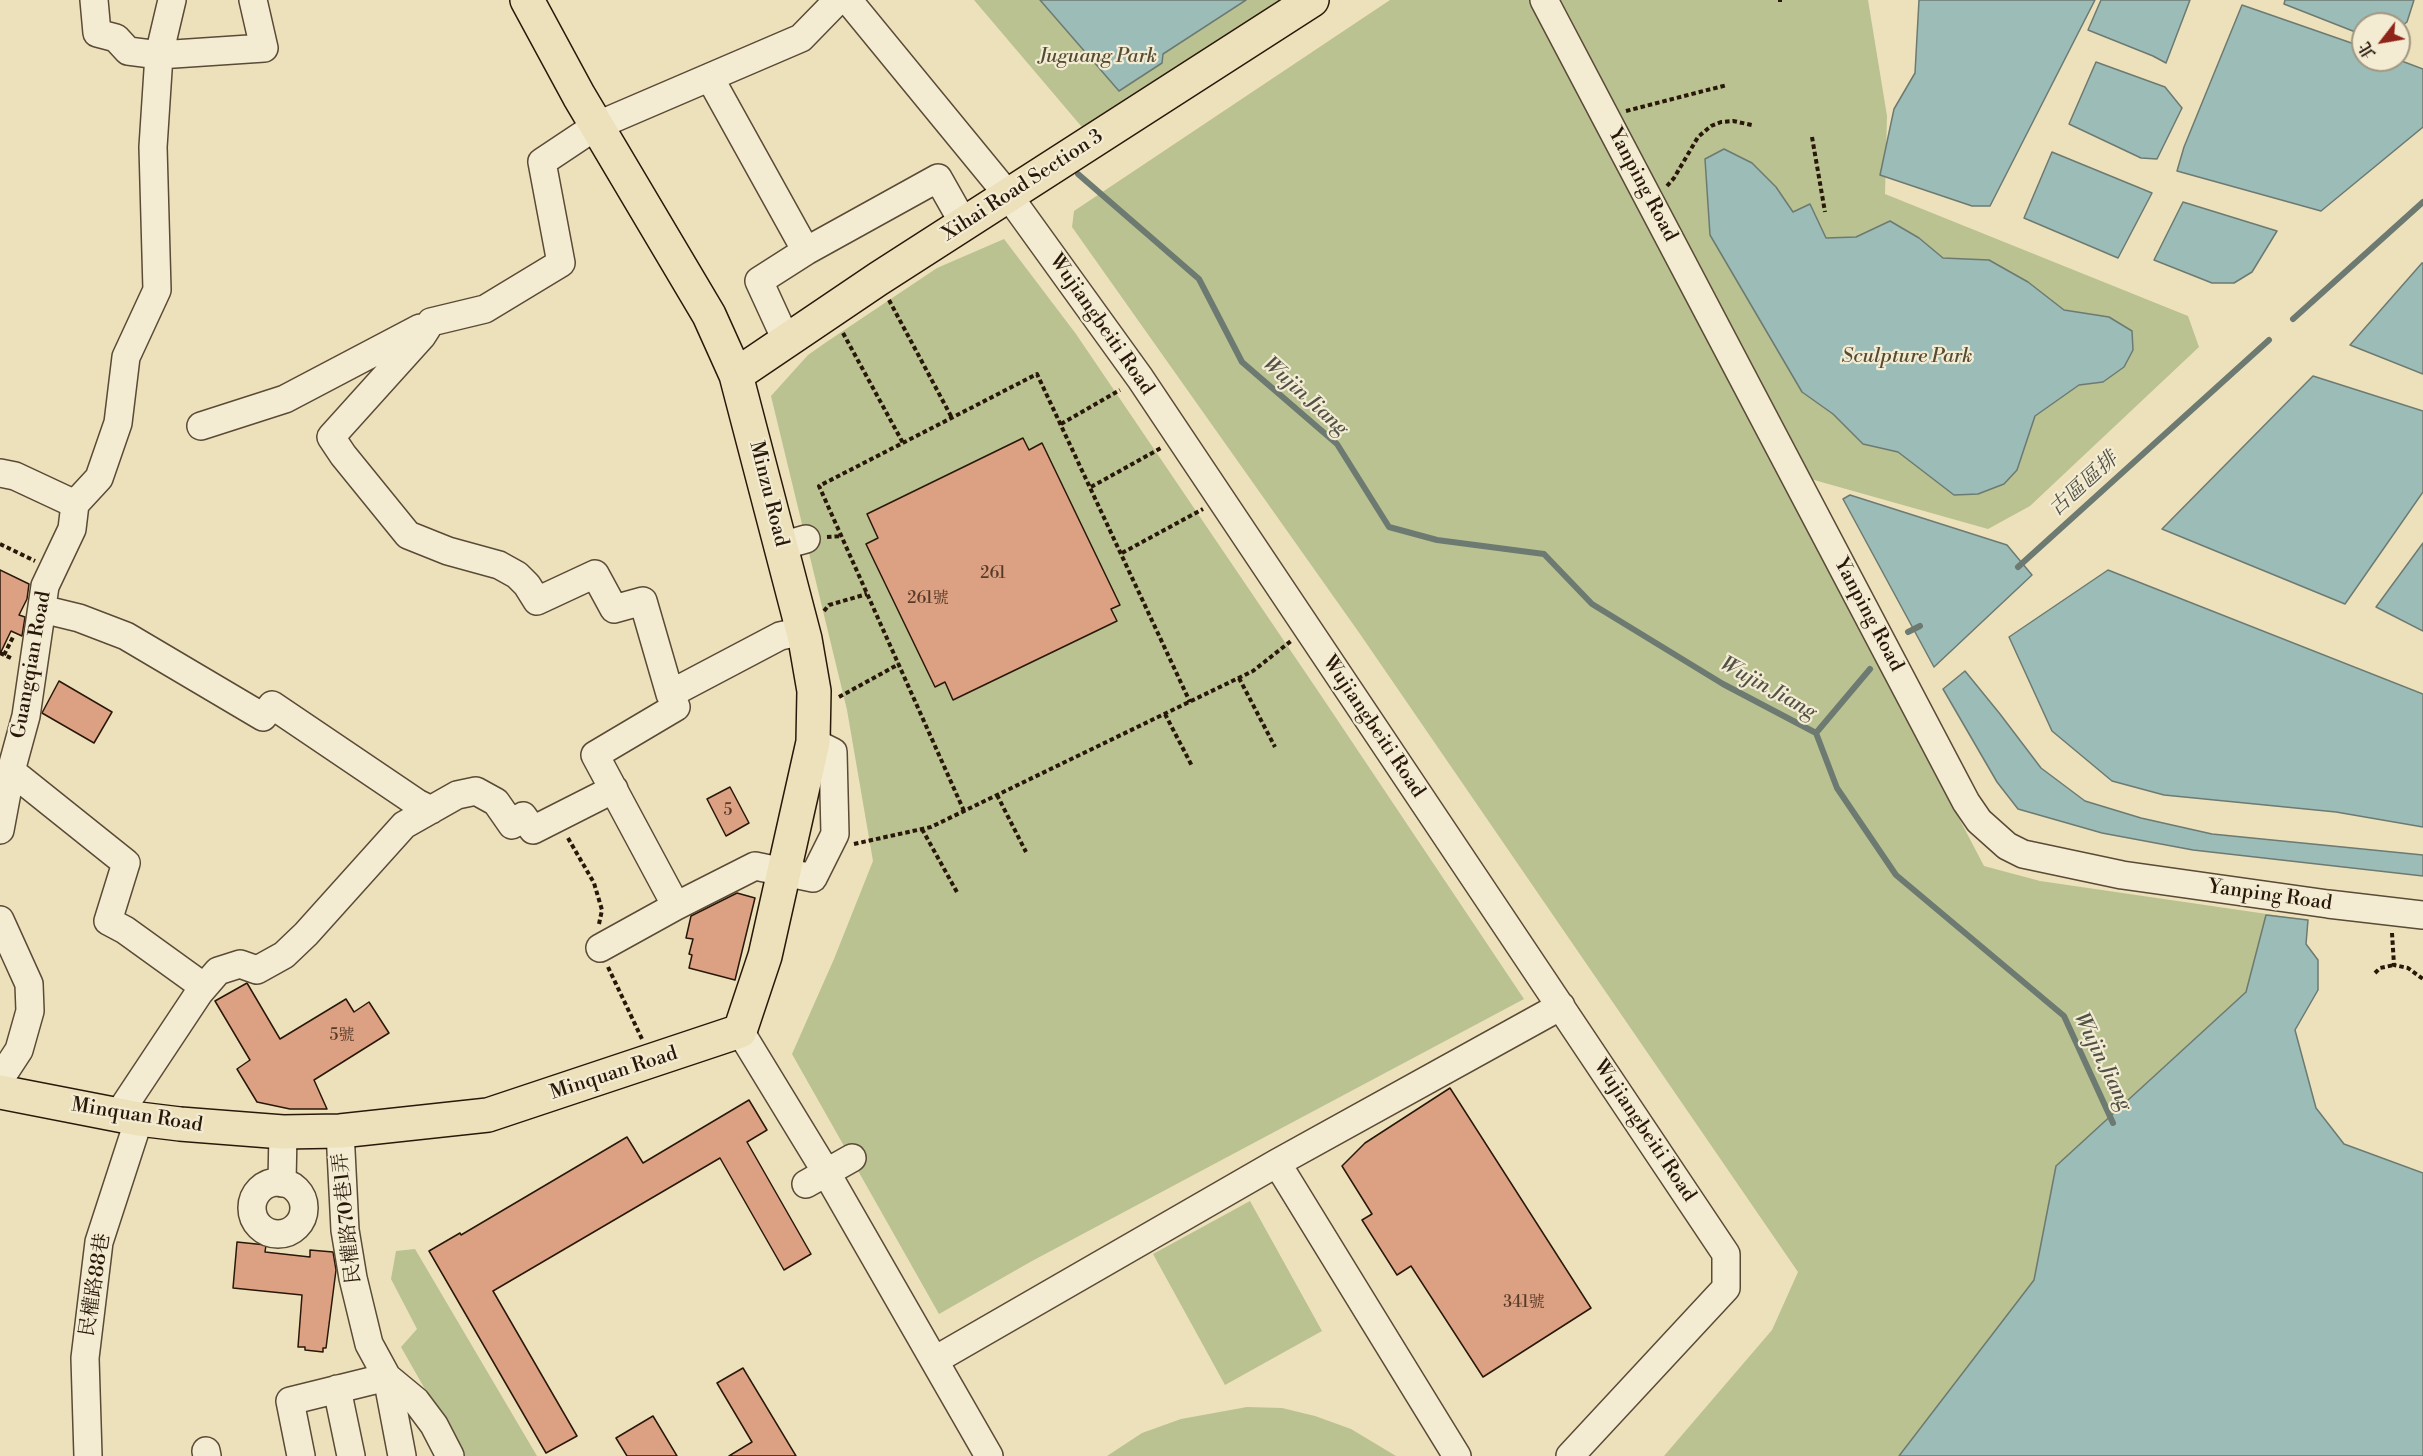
<!DOCTYPE html>
<html>
<head>
<meta charset="utf-8">
<style>
	body { margin:0 }
	#map { position:relative; width:2423px; height:1456px; overflow:hidden; background:#ede1bb; font-family:"Libre Bodoni","Noto Serif TC",serif }
	canvas { display:block }
	.north { position:absolute; left:2351px; top:12px; width:60px; height:60px; box-sizing:border-box; background:#f3ecd3; border:2px solid #a29783; border-radius:50%; rotate:239deg; font-size:16px; font-weight:700; line-height:24px; text-align:center; color:#29180a }
	.north::after { content:''; display:block; margin:auto; width:21px; height:27px; background:#8f2418; clip-path:polygon(50% 0,100% 100%,50% 72%,0 100%) }
</style>
</head>
<body>
<div id="map">
<canvas width="2423" height="1456"></canvas>
<div class="north">北</div>
</div>
<script>
const g = document.querySelector('canvas').getContext('2d');
g.lineJoin = 'round';
function fill(path, color) { g.fillStyle = color; g.fill(path, 'evenodd'); }
const shape = rows => new Path2D(rows.map(r => 'M' + r).join(''));
function trace(path, color, width, dash) { g.strokeStyle = color; g.lineWidth = width; g.lineCap = dash ? 'butt' : 'round'; g.setLineDash(dash || []); g.stroke(path); }
function write(font, color, halo, rows, align = 'center') {
  g.font = font + ' "Libre Bodoni","Noto Serif TC",serif'; g.lineWidth = 4.5; g.setLineDash([]); g.textBaseline = 'middle'; g.strokeStyle = halo; g.fillStyle = color; for (const [text, x, y, turn = 0] of rows) {
    g.save(); g.translate(x, y); g.rotate((+turn || 0) * Math.PI / 180); g.textAlign = isNaN(turn) ? turn : align; if (halo) g.strokeText(text, 0, 0); g.fillText(text, 0, 0); g.restore();
  }
}
fill(shape([
	[974,0,1291,0,1087,133],
	[1390,0,1530,0,1984,866,2040,881,2308,920,2306,944,2318,960,2318,990,2295,1030,2316,1108,2344,1144,2423,1173,2423,1456,1664,1456,1772,1330,1798,1272,1360,634,1072,227,1074,211],
	[1561,0,1868,0,1887,116,1885,194,2188,316,2199,347,2030,506,1988,529,1807,478],
	[1004,239,1076,334,1318,691,1524,999,1032,1261,939,1314,792,1054,834,959,873,861,847,710,771,396,808,355,825,343,937,268],
	[1250,1201,1322,1331,1225,1385,1153,1254],
	[415,1249,537,1456,463,1456,401,1347,417,1329,391,1279,396,1251],
	[1247,1407,1282,1408,1315,1416,1351,1429,1396,1456,1107,1456,1142,1433,1181,1419]
]), '#b9c290');
const water = shape([
	[1040,0,1246,0,1163,54,1162,63,1119,91,1040,0],
	[1919,0,2095,0,1990,206,1972,206,1880,175,1894,109,1915,73,1919,0],
	[2101,0,2190,0,2166,63,2153,56,2088,30,2101,0],
	[2285,0,2414,0,2407,22,2399,28,2399,24,2363,24,2363,35,2284,4,2285,0],
	[2242,5,2363,47,2363,60,2399,60,2423,69,2423,127,2321,211,2177,171,2184,147,2242,5],
	[2096,62,2165,87,2182,108,2157,159,2141,158,2069,124,2096,62],
	[1724,149,1752,163,1776,187,1793,212,1810,204,1826,238,1856,237,1890,221,1919,238,1943,258,1989,260,2028,282,2064,310,2109,317,2132,331,2133,350,2124,367,2103,382,2079,385,2035,416,2017,470,2004,484,1978,494,1954,495,1898,452,1863,444,1833,414,1802,392,1710,235,1705,159,1724,149],
	[2052,152,2152,193,2118,258,2024,218,2052,152],
	[2183,202,2277,231,2252,272,2234,283,2212,283,2154,260,2183,202],
	[2422,263,2423,263,2423,374,2350,345,2422,263],
	[2313,376,2423,411,2423,492,2345,604,2162,529,2313,376],
	[1850,495,2007,545,2032,575,1934,667,1843,499,1850,495],
	[2423,543,2423,631,2376,607,2423,543],
	[2108,570,2423,694,2423,827,2336,812,2164,795,2112,781,2052,731,2009,637,2108,570],
	[1965,671,2000,714,2041,768,2085,801,2141,818,2212,834,2423,855,2423,876,2193,850,2102,833,2018,809,1997,782,1943,689,1965,671],
	[2266,915,2308,920,2306,944,2318,960,2318,990,2295,1030,2316,1108,2344,1144,2423,1173,2423,1456,1899,1456,2034,1280,2056,1166,2246,992,2266,915]
]);
fill(water, '#9bbcb7');
trace(water, '#6d7a72', 1.5);
trace(shape([
	[1078,174,1199,279,1242,362,1337,444,1389,527,1437,540,1544,554,1592,604,1723,684,1816,733,1837,788,1896,875,2064,1016,2113,1123],
	[2293,319,2423,202],
	[2018,567,2269,340],
	[1908,632,1920,626],
	[1816,733,1870,669]
]), '#6d7a72', 6);
const building = shape([
	[1023,438,1029,450,1042,443,1120,605,1111,609,1117,621,953,700,945,682,935,687,866,544,878,538,867,514,1023,438],
	[0,570,29,584,27,599,19,615,25,617,22,636,11,631,0,654,0,570],
	[59,681,112,712,94,743,42,713,59,681],
	[730,787,749,823,726,836,707,799,730,787],
	[737,893,755,898,735,980,689,968,692,955,689,954,693,939,686,938,691,916,737,893],
	[247,983,280,1039,346,999,354,1012,369,1002,389,1033,314,1080,327,1109,290,1109,257,1102,237,1069,250,1060,215,1001,247,983],
	[1450,1088,1591,1308,1483,1377,1411,1266,1397,1275,1362,1220,1372,1214,1342,1166,1365,1143,1450,1088],
	[749,1100,767,1130,747,1142,811,1254,784,1270,720,1158,493,1291,577,1436,546,1453,429,1251,460,1233,461,1235,627,1137,643,1163,749,1100],
	[237,1242,266,1245,265,1252,310,1257,310,1250,333,1252,336,1270,326,1348,323,1348,323,1352,305,1350,305,1347,298,1347,302,1295,233,1288,237,1242],
	[743,1368,796,1456,729,1456,752,1442,717,1383,743,1368],
	[653,1416,677,1456,627,1456,616,1438,653,1416]
]);
fill(building, '#dca082');
trace(building, '#29180a', 1.5);
const minor = shape([
	[94,0,97,33,116,38,128,51,159,55,172,0],
	[848,0,1008,195,1140,378,1726,1254,1726,1288,1570,1456],
	[1544,0,1966,802,1979,821,2007,846,2023,854,2122,875,2328,904,2423,915],
	[710,78,806,251,759,281,787,342],
	[806,251,938,178,964,224],
	[201,426,285,399,420,328],
	[0,473,15,476,75,504],
	[75,504,99,478,118,423,126,357,157,290,153,147,159,55,264,48,253,0],
	[781,546,806,539],
	[42,609,79,618,126,636,263,717,272,705,417,803,431,810],
	[670,694,780,636,803,631],
	[813,742,833,752,835,834,813,878,755,866,676,906,595,755,676,707,670,694,643,601,614,609,595,574,537,601,527,585,517,575,499,565,448,551,408,535,343,455,331,437,422,336,431,322,485,309,561,263,542,162,596,126,801,38,838,0],
	[11,771,126,863,108,921,125,930,204,987],
	[0,830,11,771,26,716,45,586,72,529,75,504],
	[0,920,29,984,30,1011,19,1050,0,1079],
	[600,948,676,906],
	[740,1031,826,1172,989,1456],
	[118,1115,199,993,218,971,240,964,257,970,284,955,306,934,404,825,457,795,476,791,496,802,512,825,523,816,533,830,614,789],
	[340,1131,345,1230,353,1278,369,1344,387,1377,416,1401,434,1425,450,1456],
	[1277,1163,1457,1456],
	'252 1208a26 26 0 1 1 52 0a26 26 0 1 1-52 0Z',
	[282,1183,283,1132],
	[806,1184,852,1158],
	[935,1360,1277,1163,1561,1006],
	[337,1389,351,1456],
	[206,1451,207,1456],
	[88,1456,85,1358,99,1242,139,1119],
	[301,1456,290,1401,387,1377,402,1456]
]);
const major = shape([
	[736,375,878,279,1312,0],
	[0,1092,139,1119,180,1124,283,1132,340,1131,488,1115,740,1031,765,956,813,742,814,691,805,639,736,375,709,315,579,96,527,0]
]);
trace(minor, '#5a4a36', 30);
trace(major, '#29180a', 36);
trace(shape([
	[1780,0,1780,2],
	[1626,111,1727,85],
	[1812,137,1825,212],
	[1667,186,1674,178,1698,137,1711,126,1721,122,1733,121,1752,125],
	[889,300,952,418],
	[843,333,903,443],
	[1061,424,1120,390],
	[1091,487,1161,448],
	[827,537,841,536],
	[0,544,35,561],
	[1122,553,1203,509],
	[824,611,829,605,867,594],
	[0,653,13,659],
	[4,655,13,637],
	[1239,678,1275,747],
	[839,697,899,664],
	[1165,714,1192,766],
	[997,795,1026,852],
	[964,811,819,486,1037,374,1190,702],
	[922,829,958,894],
	[568,838,594,883,602,910,599,924],
	[854,844,931,827,1253,671,1291,641],
	[2392,933,2394,965,2408,968,2423,979],
	[608,967,642,1039],
	[2375,973,2380,968,2394,965]
]), '#29180a', 4, [4.5, 3]);
trace(minor, '#f3ecd3', 27);
trace(major, '#ede1bb', 33);
write('16px', '#563a28', null, [
	["261",993,574],
	["261號",928,599],
	["5",728,811],
	["5號",342,1036],
	["341號",1524,1303]
]);
write('italic 20px', '#544b32', '#f3ecd3', [
	["Juguang Park",1098,57],
	["Sculpture Park",1907,357]
]);
write('20px', '#29180a', '#f3ecd3', [
	["Yanping Road",1642,185,62],
	["Xihai Road Section 3",1023,186,-33],
	["Wujiangbeiti Road",1101,325,55],
	["Minzu Road",768,494,76],
	["Yanping Road",1868,615,62],
	["Guangqian Road",32,665,-80],
	["Wujiangbeiti Road",1373,727,56],
	["Yanping Road",2270,896,8],
	["Minquan Road",614,1074,-18],
	["Minquan Road",137,1116,9],
	["Wujiangbeiti Road",1644,1131,56],
	["民權路70巷1弄",348,1218,-96],
	["民權路88巷",96,1285,-81]
]);
write('italic 21px', '#515147', '#f3ecd3', [
	["Wujin Jiang",1305,397,42],
	["古區區排",2084,485,-42],
	["Wujin Jiang",1768,689,29],
	["Wujin Jiang",2102,1062,64]
]);
</script>
</body>
</html>
